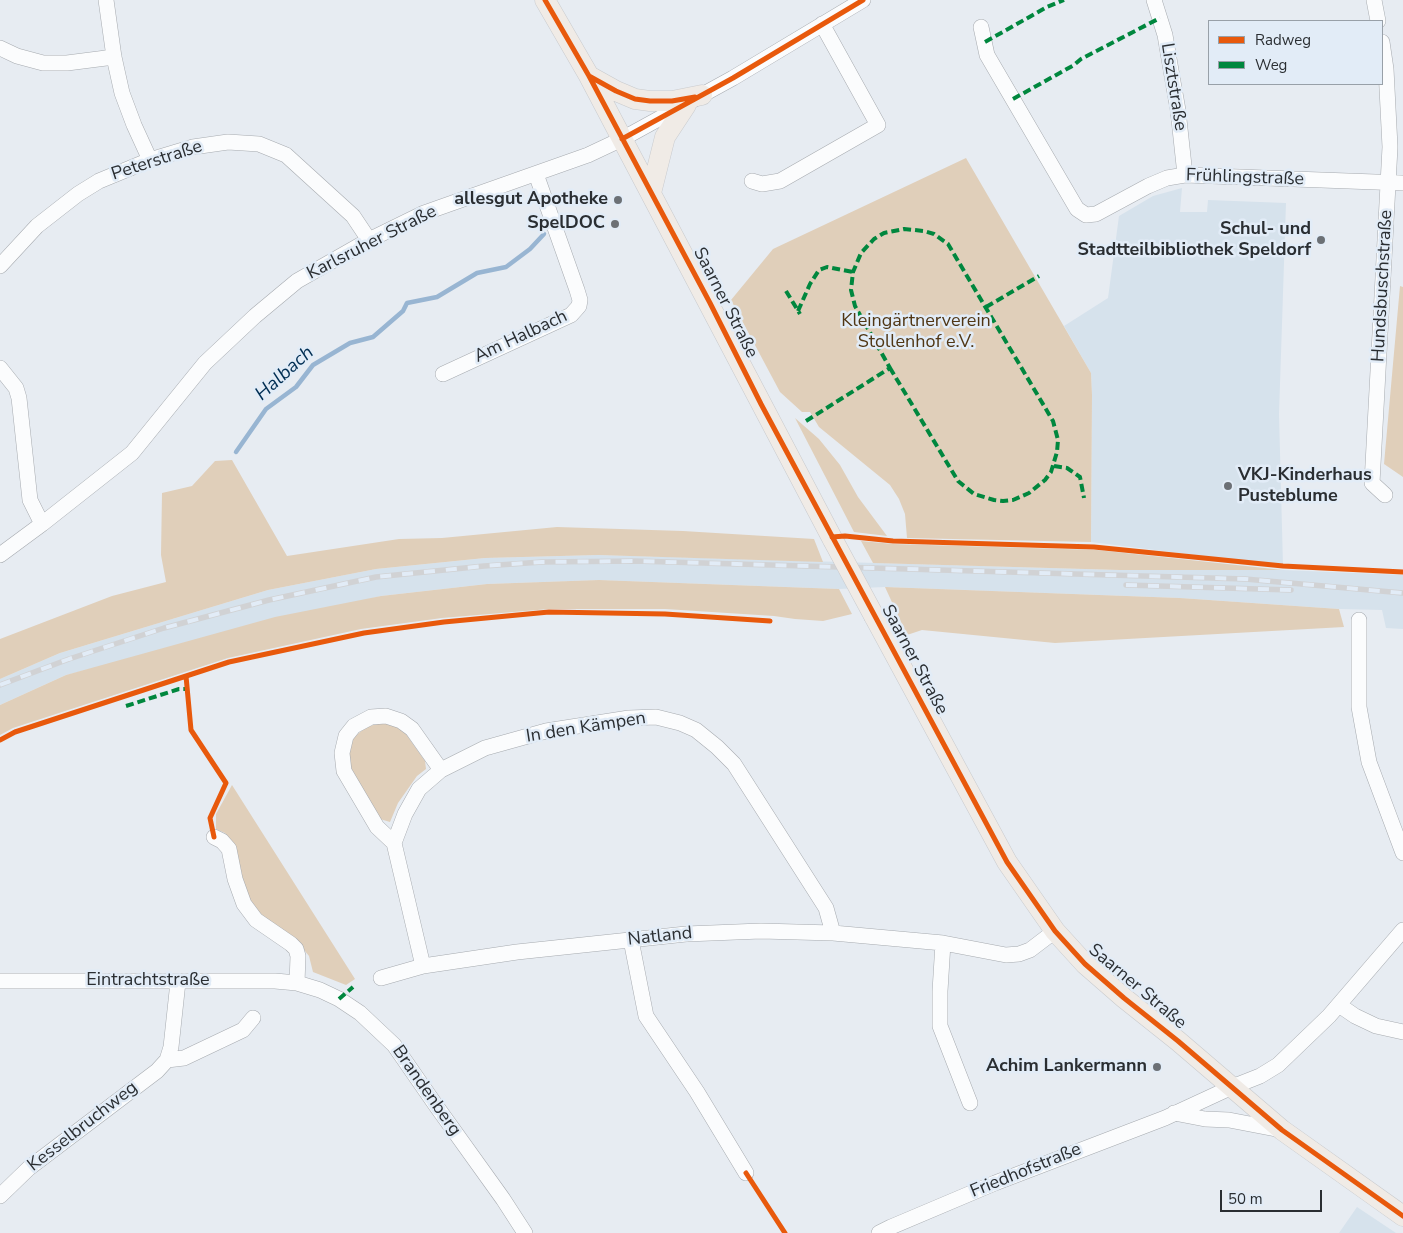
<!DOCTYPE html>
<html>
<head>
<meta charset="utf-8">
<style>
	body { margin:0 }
	#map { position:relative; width:1403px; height:1233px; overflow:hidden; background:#e7ecf2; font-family:"Nunito Sans",sans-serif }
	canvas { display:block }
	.legend { position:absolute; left:1208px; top:20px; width:175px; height:65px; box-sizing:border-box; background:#e2ecf7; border:1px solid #98a0a8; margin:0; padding:6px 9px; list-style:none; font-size:15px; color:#2a2e32 }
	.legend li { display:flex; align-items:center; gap:10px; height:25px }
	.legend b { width:25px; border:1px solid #98a0a8 }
	.scale { position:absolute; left:1220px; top:1190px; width:102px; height:22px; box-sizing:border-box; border:2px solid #2a2e32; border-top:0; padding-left:6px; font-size:15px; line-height:18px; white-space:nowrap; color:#2a2e32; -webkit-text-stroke:4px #e2ecf7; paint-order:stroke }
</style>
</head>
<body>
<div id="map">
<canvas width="1403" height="1233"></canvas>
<ul class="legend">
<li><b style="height:6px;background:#e8590c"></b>Radweg</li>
<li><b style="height:6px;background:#00873e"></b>Weg</li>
</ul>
<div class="scale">50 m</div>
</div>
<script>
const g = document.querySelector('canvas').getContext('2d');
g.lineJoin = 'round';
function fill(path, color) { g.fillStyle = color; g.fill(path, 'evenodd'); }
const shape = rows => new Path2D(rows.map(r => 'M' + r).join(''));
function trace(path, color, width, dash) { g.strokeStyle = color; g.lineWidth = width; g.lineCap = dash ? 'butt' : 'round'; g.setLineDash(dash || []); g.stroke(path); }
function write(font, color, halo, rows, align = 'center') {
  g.font = font + ' "Nunito Sans",sans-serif'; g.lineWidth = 5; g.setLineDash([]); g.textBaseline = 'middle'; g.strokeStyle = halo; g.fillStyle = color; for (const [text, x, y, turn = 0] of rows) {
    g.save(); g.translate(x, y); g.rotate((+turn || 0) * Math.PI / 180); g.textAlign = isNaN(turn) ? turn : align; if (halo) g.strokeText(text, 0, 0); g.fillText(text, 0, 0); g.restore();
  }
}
fill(shape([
	[1182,188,1180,212,1207,212,1208,200,1286,203,1279,414,1283,566,1091,542,1092,395,1091,373,1064,326,1108,298,1119,216,1153,196],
	[598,555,1120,570,1283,570,1403,575,1403,629,1386,628,1382,610,1339,609,1180,598,885,587,839,589,599,580,487,584,381,596,66,675,0,705,0,679,60,653,268,590,376,569,485,558],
	[1357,1207,1396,1233,1339,1233]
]), '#d6e2ec');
fill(shape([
	[966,158,1091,373,1092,395,1091,542,907,538,905,514,899,499,890,485,819,427,810,412,802,412,780,392,731,300,773,249],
	[1400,286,1403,287,1403,477,1384,464],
	[795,418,819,439,840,465,858,497,887,536,854,532],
	[232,460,287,556,399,539,442,538,557,527,683,531,814,539,823,562,598,555,485,558,376,569,268,590,60,653,0,679,0,639,112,596,166,582,161,555,162,493,192,486,215,461],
	[861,541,893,544,1097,550,1283,570,1120,570,873,563],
	[599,580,839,589,852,614,823,621,795,619,774,616,665,609,549,609,442,618,361,629,228,658,13,728,0,735,0,705,66,675,275,617,381,596,487,584],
	[885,587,1180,598,1339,609,1344,627,1055,643,922,630,907,635],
	[381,723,395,725,406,734,425,761,426,769,417,776,398,803,390,822,380,819,351,770,349,754,353,738,366,727],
	[232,785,355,979,346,985,313,972,309,956,295,939,262,917,252,905,245,889,235,845,225,833,216,829,216,814]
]), '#e0cfba');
trace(shape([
	[236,452,266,409,296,387,313,365,350,343,373,337,403,311,407,303,437,297,477,273,506,267,530,249,544,234]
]), '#98b5d2', 4.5);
const minor = shape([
	[106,0,114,57,122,93,134,125,150,160],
	[1154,0,1165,35,1172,76,1178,110,1185,175],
	[1374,0,1378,21],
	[981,27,987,55,1077,209,1086,215,1096,214,1148,186,1167,178,1185,175,1403,183],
	[1382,42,1386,69,1390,147,1372,483,1385,495],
	[0,48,17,56,43,63,67,63,114,57],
	[752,181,762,184,780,181,878,125,822,24],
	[0,266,37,226,78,194,99,181,150,160,193,147,228,142,259,144,286,155,353,216,369,240],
	[0,368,16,388,19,398,30,500,42,524],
	[443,374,571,315,579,306,580,300,577,290,536,174],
	[0,555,42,524,132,453,205,363,255,316,297,281,369,240,424,213,588,155,622,139,733,78,863,0],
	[1359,620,1359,707,1369,762,1403,853],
	[214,837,222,841,229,849,235,879,244,904,256,920,291,944,296,949,298,956,297,983],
	[394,843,377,827,344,771,342,753,346,736,354,726,371,717,386,716,401,721,412,729,441,770],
	[631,940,646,1016,697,1092,746,1173],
	[943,943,940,991,940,1026,970,1103],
	[423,966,394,843,405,814,419,789,441,770,485,748,546,731,629,718,656,717,680,723,696,730,717,747,734,764,826,908,833,933],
	[381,978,423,966,517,952,686,934,761,931,833,933,943,943,1006,955,1019,954,1030,950,1055,931],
	[0,981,275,981,297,983,320,990,339,999,360,1013,394,1045,437,1107,503,1199,525,1233],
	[1339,1005,1355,1016,1376,1026,1403,1032],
	[167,1060,184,1058,243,1030,253,1018],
	[1174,1113,1205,1119,1229,1120,1281,1130],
	[0,1196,29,1168,157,1071,167,1060,171,1047,178,982],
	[879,1233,891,1227,995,1183,1165,1118,1232,1087,1260,1076,1278,1065,1329,1016,1403,930]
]);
const major = shape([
	[545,0,589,76,833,540],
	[589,76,616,91,635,99,650,101,672,101,702,95],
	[651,193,665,137,686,105],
	[874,616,1007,862,1055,931,1085,964,1124,998,1178,1041,1282,1130,1403,1216]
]);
trace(minor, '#a6aaaf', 16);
trace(major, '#c8cacd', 21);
trace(minor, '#fbfcfd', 15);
trace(major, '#f0ebe6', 20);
const rail = shape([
	[1126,585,1291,590],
	[0,685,69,659,164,628,269,600,376,577,484,566,542,562,635,561,1245,579,1403,593]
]);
trace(rail, '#d1d2d4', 5.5);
trace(rail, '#e2ecf7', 4, [11]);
const majorBridge = shape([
	[833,540,874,616]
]);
trace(majorBridge, '#c8cacd', 21, []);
trace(majorBridge, '#f0ebe6', 20);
trace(shape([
	[985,42,1047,7,1064,0],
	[1013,99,1074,65,1081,59,1160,18],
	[786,291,800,314],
	[986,307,1039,276],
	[798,311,810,284,819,270,827,267,853,272],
	[806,421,890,368,855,306,851,290,853,272,861,253,874,239,884,233,904,229,924,231,934,234,948,244,1053,421,1058,440,1057,452,1051,472,1045,480,1029,493,1013,500,1003,501,994,500,974,494,958,481,890,368],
	[1054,466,1067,468,1080,477,1084,498],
	[126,706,179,689,187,689],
	[339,999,353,987]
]), '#00873e', 4, [8, 4]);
trace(shape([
	[545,0,589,76,710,303,761,404,1007,862,1055,931,1085,964,1124,998,1178,1041,1282,1130,1403,1216],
	[589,76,616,91,635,99,650,101,672,101,695,97],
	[622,139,733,78,863,0],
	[832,537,845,536,893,541,1094,547,1283,566,1403,572],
	[186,676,191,730,226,783,210,818,214,837],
	[0,740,15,732,229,662,364,633,444,622,549,612,665,614,770,621],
	[746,1173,785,1233]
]), '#e8590c', 5);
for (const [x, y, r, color] of [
	[618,200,5,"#6c7075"],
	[615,224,5,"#6c7075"],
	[1321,240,5,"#6c7075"],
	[1228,486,5,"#6c7075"],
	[1157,1067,5,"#6c7075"]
]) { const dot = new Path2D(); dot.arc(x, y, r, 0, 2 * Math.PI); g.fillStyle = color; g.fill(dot); trace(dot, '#e2ecf7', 2); }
write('18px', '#2a2e32', '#e2ecf7', [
	["Lisztstraße",1173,87,81],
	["Peterstraße",157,161,-18],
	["Frühlingstraße",1245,178,2],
	["Karlsruher Straße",372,243,-27],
	["Hundsbuschstraße",1383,286,-87],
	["Saarner Straße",725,303,63],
	["Am Halbach",521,337,-25],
	["Saarner Straße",914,660,62],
	["In den Kämpen",586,728,-9],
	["Natland",660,937,-6],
	["Eintrachtstraße",148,981],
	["Saarner Straße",1137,987,40],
	["Brandenberg",426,1091,55],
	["Kesselbruchweg",83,1127,-38],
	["Friedhofstraße",1026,1171,-22]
]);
write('bold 18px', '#2a2e32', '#e2ecf7', [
	["allesgut Apotheke",608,200],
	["SpelDOC",605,224],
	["Schul- und",1311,230],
	["Stadtteilbibliothek Speldorf",1311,251],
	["VKJ-Kinderhaus",1238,476,"left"],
	["Pusteblume",1238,497,"left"],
	["Achim Lankermann",1147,1067]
], 'right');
write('18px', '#503614', '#e2ecf7', [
	["Kleingärtnerverein",916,322],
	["Stollenhof e.V.",916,343]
]);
write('italic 19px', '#002e53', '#e2ecf7', [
	["Halbach",285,374,-42]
]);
</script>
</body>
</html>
